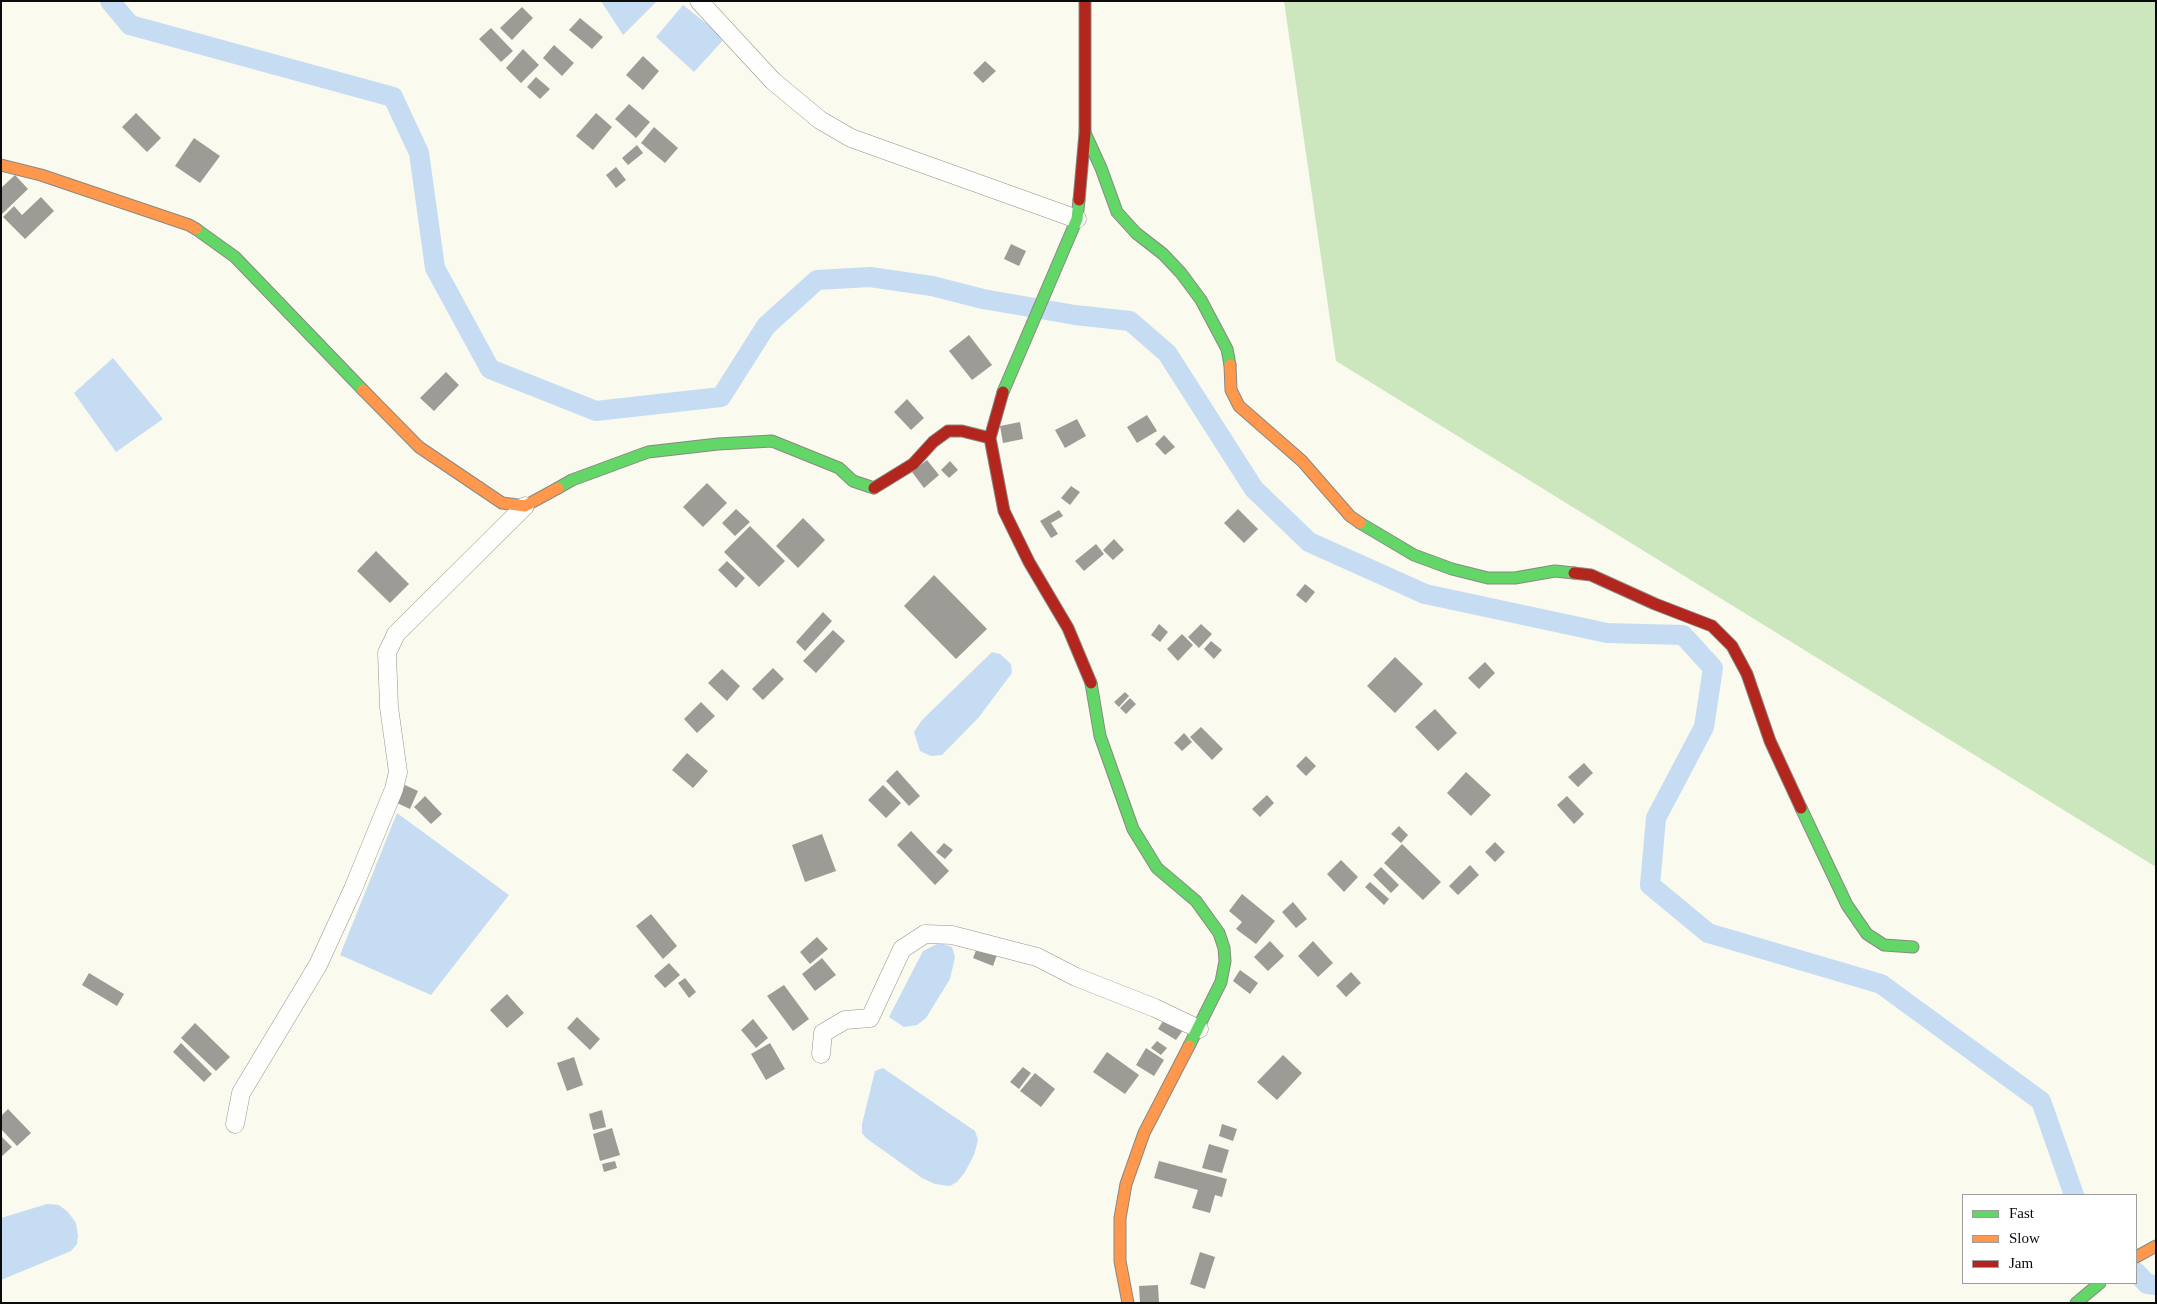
<!DOCTYPE html>
<html>
<head>
<meta charset="utf-8">
<style>
	body { margin:0 }
	#map { position:relative; width:2157px; height:1304px; overflow:hidden; background:#fafaef; font-family:"Times New Roman",serif }
	canvas { display:block }
	.frame { position:absolute; inset:0; border:2px solid #0b0b0b; pointer-events:none }
	.legend { position:absolute; left:1962px; top:1194px; width:175px; height:90px; box-sizing:border-box; background:#fff; border:1px solid #9d9d9d; margin:0; padding:6px 9px; list-style:none; font-size:15px; color:#0b0b0b }
	.legend li { display:flex; align-items:center; gap:10px; height:25px }
	.legend b { width:25px; border:1px solid #9d9d9d }
</style>
</head>
<body>
<div id="map">
<canvas width="2157" height="1304"></canvas>
<div class="frame"></div>
<ul class="legend">
<li><b style="height:6px;background:#63d668"></b>Fast</li>
<li><b style="height:6px;background:#ff974d"></b>Slow</li>
<li><b style="height:6px;background:#b3261e"></b>Jam</li>
</ul>
</div>
<script>
const g = document.querySelector('canvas').getContext('2d');
g.lineJoin = 'round';
function fill(path, color) { g.fillStyle = color; g.fill(path, 'evenodd'); }
const shape = rows => new Path2D(rows.map(r => 'M' + r).join(''));
function trace(path, color, width, dash) { g.strokeStyle = color; g.lineWidth = width; g.lineCap = dash ? 'butt' : 'round'; g.setLineDash(dash || []); g.stroke(path); }
fill(shape([
	[1284,1,2156,1,2156,867,1336,361]
]), '#cce7bd');
fill(shape([
	[601,1,657,1,623,35],
	[683,5,725,38,694,72,656,37],
	[113,358,163,419,116,452,74,393],
	[992,652,1000,654,1011,664,1012,673,979,717,942,755,931,756,920,751,914,732,922,720],
	[397,813,509,895,431,995,340,955],
	[939,943,952,947,955,957,950,979,926,1018,917,1025,904,1027,889,1017,923,951],
	[883,1068,975,1131,978,1140,974,1155,965,1172,957,1182,950,1186,935,1184,922,1178,866,1138,862,1133,862,1124,875,1071],
	[47,1204,59,1205,68,1212,76,1223,78,1236,77,1244,71,1251,1,1280,1,1218]
]), '#c6dcf3');
trace(shape([
	[110,1,130,25,393,97,419,153,435,268,490,369,596,411,721,397,766,326,817,280,870,277,932,286,983,299,1075,315,1130,321,1167,353,1254,489,1309,542,1425,594,1607,633,1683,635,1713,668,1704,727,1656,818,1650,885,1708,933,1881,984,2041,1101,2074,1195],
	[2136,1272,2147,1284,2156,1285]
]), '#c6dcf3', 20);
fill(shape([
	[522,7,533,18,512,40,500,28],
	[580,18,603,37,592,49,569,30],
	[491,28,513,51,501,62,479,39],
	[554,45,574,63,562,76,543,58],
	[523,49,539,65,521,83,506,68],
	[643,56,659,71,643,90,626,75],
	[985,61,996,71,983,83,973,73],
	[536,77,550,89,540,99,527,87],
	[629,104,650,122,636,138,615,119],
	[136,113,161,138,147,152,122,127],
	[596,113,612,127,593,150,576,136],
	[654,127,678,148,665,163,641,143],
	[194,138,220,156,200,183,175,166],
	[637,145,643,153,628,165,622,158],
	[616,167,626,180,616,188,606,175],
	[15,175,28,189,1,215,1,188],
	[41,197,54,211,25,239,3,217,14,206,22,215],
	[1011,244,1026,251,1019,266,1004,259],
	[969,335,992,365,972,380,949,351],
	[446,372,459,385,434,411,420,398],
	[907,399,924,418,911,430,894,412],
	[1147,415,1157,431,1137,443,1127,427],
	[1077,419,1086,436,1065,448,1055,430],
	[1020,422,1023,439,1003,443,1000,426],
	[1164,435,1175,447,1165,455,1155,444],
	[927,460,939,475,924,488,912,472],
	[950,461,958,470,949,478,941,470],
	[707,483,727,503,703,527,683,507],
	[1071,486,1080,492,1070,505,1061,498],
	[736,509,750,522,735,536,722,523],
	[1238,509,1258,529,1244,543,1224,523],
	[1059,510,1063,516,1051,523,1058,534,1051,538,1040,521],
	[803,518,825,540,798,568,776,546],
	[750,526,785,561,759,587,724,552],
	[1114,539,1124,550,1113,560,1103,550],
	[1096,544,1104,554,1084,571,1075,561],
	[376,551,409,584,390,603,357,571],
	[727,561,745,578,736,588,718,570],
	[934,575,987,629,956,659,904,606],
	[1305,584,1315,592,1306,603,1296,595],
	[823,612,832,621,805,651,796,642],
	[1159,624,1168,632,1160,642,1151,635],
	[1201,624,1212,634,1199,648,1188,637],
	[833,630,845,641,816,673,803,661],
	[1182,634,1193,645,1178,661,1167,649],
	[1211,641,1222,650,1214,659,1204,649],
	[1395,657,1423,684,1395,713,1367,686],
	[1485,662,1495,673,1479,689,1468,678],
	[773,668,784,679,763,700,752,689],
	[722,669,740,686,727,701,708,683],
	[1125,692,1129,696,1119,707,1114,702],
	[1130,698,1136,704,1126,714,1120,708],
	[701,702,715,716,697,733,684,719],
	[1435,709,1457,733,1438,751,1415,727],
	[1201,727,1223,749,1212,760,1190,737],
	[1184,733,1192,742,1182,751,1174,743],
	[687,753,708,771,693,788,672,770],
	[1306,756,1316,766,1306,776,1296,766],
	[1584,763,1593,773,1578,787,1568,777],
	[897,770,920,796,909,806,886,781],
	[1466,772,1491,795,1471,816,1447,793],
	[405,785,418,791,410,809,397,803],
	[883,785,901,803,886,818,868,800],
	[1267,795,1274,803,1260,817,1252,809],
	[425,796,442,814,431,824,414,807],
	[1567,796,1584,814,1574,824,1557,805],
	[1399,826,1408,835,1401,843,1391,834],
	[911,831,949,871,935,885,897,845],
	[822,834,836,871,805,882,792,845],
	[1495,842,1505,852,1495,862,1485,852],
	[944,843,953,850,945,859,936,852],
	[1402,844,1441,882,1423,900,1384,863],
	[1341,860,1358,877,1344,892,1327,874],
	[1470,865,1479,875,1458,895,1449,886],
	[1381,867,1399,885,1391,893,1373,875],
	[1370,882,1389,899,1384,905,1365,887],
	[1242,894,1275,921,1256,944,1236,929,1242,922,1229,911],
	[1293,902,1307,919,1296,928,1282,912],
	[651,914,677,946,663,959,636,926],
	[817,937,828,949,810,964,800,952],
	[1270,941,1284,956,1268,971,1254,957],
	[1313,941,1333,963,1318,977,1298,956],
	[977,948,997,955,993,966,973,958],
	[822,958,836,975,815,991,802,974],
	[669,963,680,975,665,988,654,976],
	[1240,970,1258,983,1250,994,1233,981],
	[1351,972,1361,983,1346,997,1336,986],
	[89,973,124,994,117,1006,82,985],
	[685,978,696,992,689,998,678,983],
	[784,985,809,1019,793,1031,767,996],
	[507,994,524,1013,507,1028,490,1010],
	[577,1017,600,1039,590,1050,567,1028],
	[1165,1018,1183,1030,1176,1040,1158,1029],
	[753,1019,768,1038,756,1048,741,1030],
	[195,1023,230,1057,216,1071,181,1038],
	[1157,1041,1167,1048,1161,1055,1151,1048],
	[181,1043,212,1074,204,1082,173,1052],
	[770,1043,785,1069,766,1080,751,1054],
	[1146,1048,1164,1060,1154,1076,1136,1065],
	[1107,1052,1139,1075,1125,1094,1093,1072],
	[1283,1055,1302,1073,1277,1100,1257,1082],
	[574,1057,583,1085,567,1091,557,1063],
	[1023,1067,1031,1073,1019,1089,1010,1082],
	[1035,1073,1055,1089,1041,1107,1020,1091],
	[8,1109,31,1133,17,1146,1,1129,1,1116],
	[602,1110,606,1127,593,1130,589,1114],
	[1222,1124,1237,1129,1233,1141,1219,1136],
	[612,1128,620,1155,600,1161,593,1134],
	[1,1136,12,1147,1,1157],
	[1209,1144,1229,1150,1222,1173,1202,1168],
	[615,1161,617,1168,604,1172,602,1164],
	[1159,1161,1227,1179,1222,1197,1215,1195,1210,1213,1192,1208,1198,1190,1154,1178],
	[1200,1252,1215,1257,1205,1289,1190,1284],
	[1158,1285,1159,1303,1140,1303,1139,1286]
]), '#9c9b95');
const street = shape([
	[699,1,773,81,820,120,851,138,1077,219],
	[821,1054,823,1033,845,1020,870,1018,902,949,925,934,952,935,1037,957,1076,977,1155,1008,1199,1029],
	[235,1124,241,1093,318,965,353,889,394,789,398,772,389,707,387,653,396,634,525,506]
]);
const fast = shape([
	[1085,133,1101,168,1117,212,1136,233,1163,254,1181,273,1201,300,1227,349,1230,365],
	[196,229,235,257,363,390],
	[1003,392,1077,219,1079,200],
	[558,488,572,480,648,452,718,444,772,441,839,468,853,481,874,488],
	[1360,523,1414,555,1452,569,1488,578,1515,578,1555,571,1574,573],
	[1091,683,1100,736,1133,829,1157,868,1196,901,1219,933,1224,948,1225,961,1221,982,1189,1046],
	[1801,808,1847,905,1867,934,1884,945,1913,947],
	[2076,1303,2100,1283]
]);
const slow = shape([
	[1,165,41,175,189,225,196,229],
	[1230,365,1231,390,1239,406,1302,461,1350,516,1360,523],
	[363,390,419,447,502,503,525,506,558,488],
	[2136,1257,2156,1246],
	[1128,1303,1120,1261,1120,1218,1126,1184,1144,1133,1189,1046]
]);
const jam = shape([
	[1079,200,1085,133,1085,1],
	[1003,392,990,438,1004,511,1029,562,1068,628,1091,683],
	[874,488,913,464,933,442,948,431,962,431,990,438],
	[1574,573,1591,575,1655,604,1712,626,1732,646,1747,674,1770,741,1801,808]
]);
trace(street, '#93938e', 19);
trace(fast, '#898984', 13);
trace(slow, '#898984', 13);
trace(jam, '#898984', 13);
trace(street, '#fefefd', 18);
trace(fast, '#63d668', 11);
trace(slow, '#ff974d', 11);
trace(jam, '#b3261e', 11);
</script>
</body>
</html>
